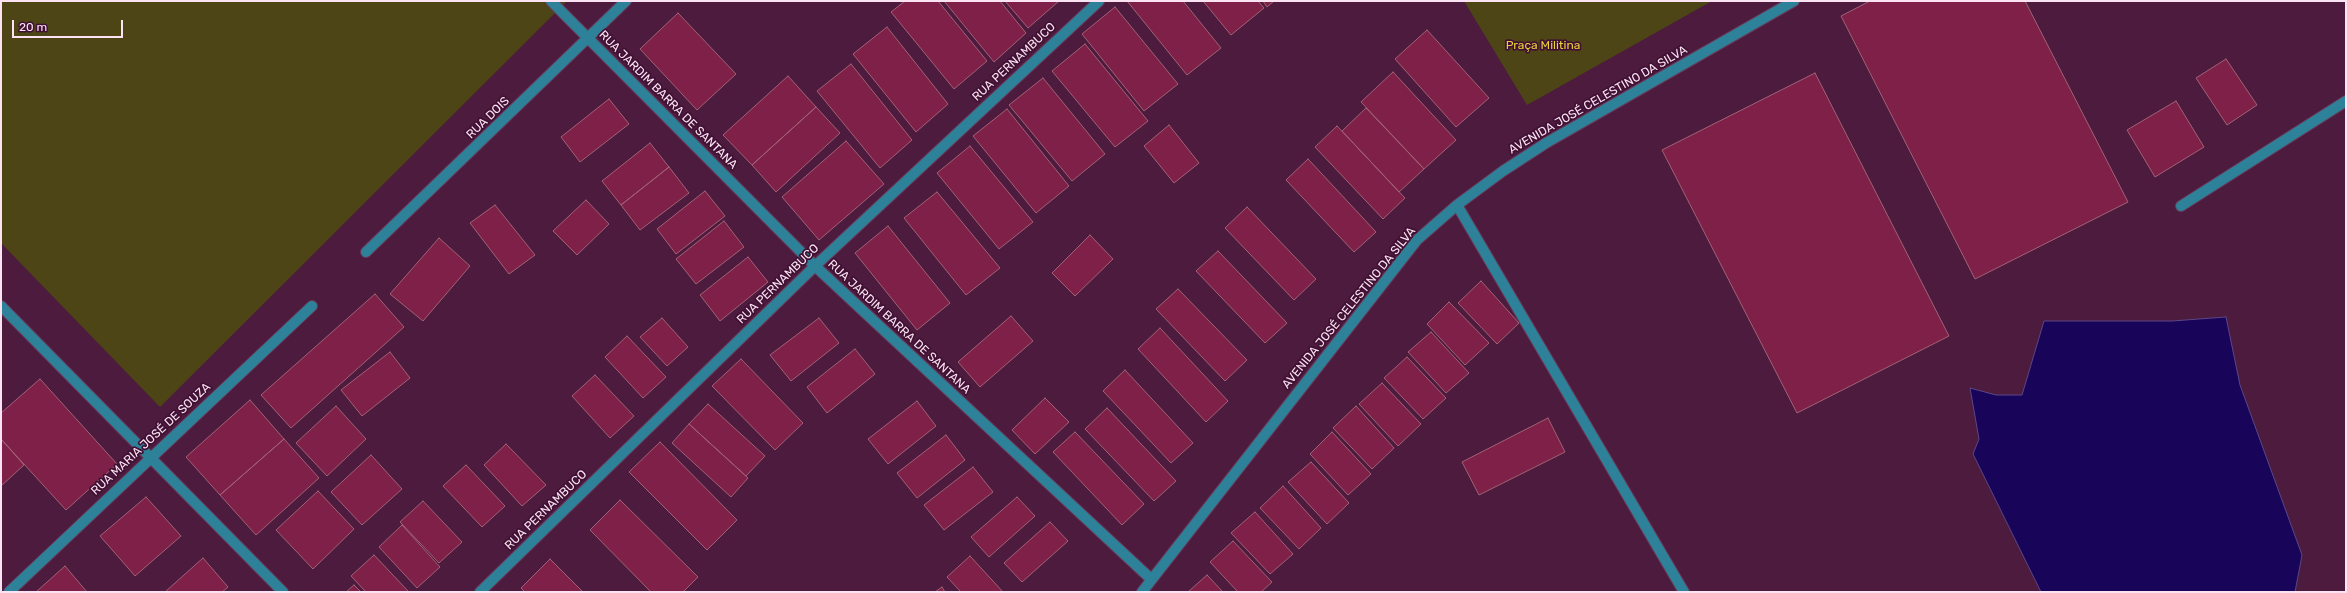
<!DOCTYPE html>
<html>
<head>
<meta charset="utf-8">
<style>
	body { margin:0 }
	#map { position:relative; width:2347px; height:593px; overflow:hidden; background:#4c1b3e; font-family:Rubik,sans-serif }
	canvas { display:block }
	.frame { position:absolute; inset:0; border:2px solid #fce3f3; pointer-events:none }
	.scale { position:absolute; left:12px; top:20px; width:111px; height:18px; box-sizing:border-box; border:2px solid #fce3f3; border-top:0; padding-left:5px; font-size:12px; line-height:14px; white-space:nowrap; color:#fce3f3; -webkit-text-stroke:3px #401134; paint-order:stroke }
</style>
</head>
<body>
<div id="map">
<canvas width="2347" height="593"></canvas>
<div class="frame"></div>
<div class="scale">20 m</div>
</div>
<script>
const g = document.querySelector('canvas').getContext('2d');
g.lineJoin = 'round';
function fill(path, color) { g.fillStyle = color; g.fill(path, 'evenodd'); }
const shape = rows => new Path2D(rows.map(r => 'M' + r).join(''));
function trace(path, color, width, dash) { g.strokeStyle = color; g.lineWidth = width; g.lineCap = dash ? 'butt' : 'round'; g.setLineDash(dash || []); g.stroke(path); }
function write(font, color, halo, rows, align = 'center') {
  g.font = font + ' Rubik,sans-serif'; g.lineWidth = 3.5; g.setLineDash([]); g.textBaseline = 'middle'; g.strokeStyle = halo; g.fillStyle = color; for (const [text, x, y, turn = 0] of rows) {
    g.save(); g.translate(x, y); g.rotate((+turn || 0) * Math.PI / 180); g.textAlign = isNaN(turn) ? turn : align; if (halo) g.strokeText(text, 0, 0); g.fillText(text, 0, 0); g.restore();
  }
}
fill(shape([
	[1,1,567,1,160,407,1,243],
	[1464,1,1712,1,1527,105]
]), '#4d4515');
const water = shape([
	[2226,317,2240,385,2302,555,2295,592,2041,592,1973,454,1979,439,1970,388,1996,395,2022,395,2044,321,2172,321,2226,317]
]);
fill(water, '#180459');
trace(water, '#5c4787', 1);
const building = shape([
	[905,1,938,1,987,61,954,89,891,12,905,1],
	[944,1,1000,1,1026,33,994,62,944,1],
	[1005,1,1059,1,1028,28,1005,1],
	[1127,1,1183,1,1221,48,1187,75,1127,1],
	[1203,1,1258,1,1264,8,1231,35,1203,1],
	[1263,1,1274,1,1267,7,1263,1],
	[1870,1,2025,1,2128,202,1975,279,1841,16,1870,1],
	[1115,7,1178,84,1144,111,1082,34,1115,7],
	[678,13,736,74,697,110,640,49,678,13],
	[887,27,948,104,916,132,853,54,887,27],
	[1427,30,1489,98,1456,127,1395,59,1427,30],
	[1085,44,1148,121,1115,147,1052,71,1085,44],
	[2226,59,2257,105,2227,125,2196,78,2226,59],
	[851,64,912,140,880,168,817,91,851,64],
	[1393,72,1456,140,1424,169,1361,102,1393,72],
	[1815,73,1949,336,1797,413,1662,150,1815,73],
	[788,76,816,107,752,165,723,135,788,76],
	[1043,78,1105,154,1072,181,1009,105,1043,78],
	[609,99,629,124,580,162,561,137,609,99],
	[2176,101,2204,147,2155,177,2127,130,2176,101],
	[816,107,840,133,776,192,752,165,816,107],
	[1366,108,1424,169,1399,192,1342,131,1366,108],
	[1007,109,1069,186,1036,213,973,136,1007,109],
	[1169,125,1199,163,1174,183,1144,146,1169,125],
	[1337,126,1405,198,1383,219,1315,147,1337,126],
	[846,141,884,184,819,240,782,197,846,141],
	[650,143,669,167,621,205,602,181,650,143],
	[970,146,1033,222,999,249,937,173,970,146],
	[1308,159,1376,232,1354,252,1286,180,1308,159],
	[669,167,689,193,640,230,621,205,669,167],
	[705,191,725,216,676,254,657,229,705,191],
	[937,192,1000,268,966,295,904,218,937,192],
	[586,200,609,224,577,255,553,231,586,200],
	[495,205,535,255,509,274,470,223,495,205],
	[1247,207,1316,279,1294,300,1225,228,1247,207],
	[724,221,744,247,696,284,676,259,724,221],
	[888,226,950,303,917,330,855,253,888,226],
	[1090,235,1113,259,1075,296,1052,273,1090,235],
	[439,238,470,266,423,321,390,294,439,238],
	[1218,251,1287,323,1265,343,1196,271,1218,251],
	[748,257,768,282,720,321,700,295,748,257],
	[1481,281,1519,323,1497,344,1458,303,1481,281],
	[1178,289,1247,360,1225,381,1156,309,1178,289],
	[375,294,404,327,291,428,261,395,375,294],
	[1449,302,1489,343,1465,365,1427,324,1449,302],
	[1011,316,1033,341,980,387,958,362,1011,316],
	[662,318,688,347,667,366,640,337,662,318],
	[819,318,839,343,791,381,770,355,819,318],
	[1160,328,1228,401,1206,422,1138,349,1160,328],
	[1431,332,1469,373,1446,393,1408,352,1431,332],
	[627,336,666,377,643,398,605,357,627,336],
	[855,349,875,374,827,413,807,387,855,349],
	[390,352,410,378,362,416,341,390,390,352],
	[1407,357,1446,398,1423,419,1384,378,1407,357],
	[741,359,803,423,775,450,712,386,741,359],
	[1125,370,1193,443,1171,463,1103,391,1125,370],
	[595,375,634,416,610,438,572,396,595,375],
	[40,379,117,464,66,510,1,439,1,413,40,379],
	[1382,383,1421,424,1398,446,1359,404,1382,383],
	[1045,398,1069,422,1035,454,1012,430,1045,398],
	[250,400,284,439,220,495,186,457,250,400],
	[917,401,936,426,888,464,868,439,917,401],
	[708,404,765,456,746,476,689,424,708,404],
	[336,406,366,439,327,476,296,443,336,406],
	[1356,406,1394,448,1372,469,1333,428,1356,406],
	[1107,408,1176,481,1154,501,1085,429,1107,408],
	[1548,418,1565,452,1479,495,1462,462,1548,418],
	[689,424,748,478,731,497,672,443,689,424],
	[1075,432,1144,504,1122,525,1053,452,1075,432],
	[1332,432,1371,474,1348,495,1310,454,1332,432],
	[946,435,965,460,917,498,897,473,946,435],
	[1,439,24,465,1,486,1,439],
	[284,439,319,478,256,535,220,495,284,439],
	[660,442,737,520,707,550,629,472,660,442],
	[506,444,546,485,522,506,484,465,506,444],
	[371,455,402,489,362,525,331,492,371,455],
	[1311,462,1349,503,1327,524,1288,482,1311,462],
	[466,465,505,506,482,527,443,486,466,465],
	[973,467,993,492,944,530,924,505,973,467],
	[1283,486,1321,528,1299,549,1260,508,1283,486],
	[318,491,354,529,313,569,276,530,318,491],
	[146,497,181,536,135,576,100,536,146,497],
	[1017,497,1035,516,989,557,971,537,1017,497],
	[620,500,698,577,683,592,651,592,590,530,620,500],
	[423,501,462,542,439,563,400,522,423,501],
	[1255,512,1293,554,1270,574,1231,533,1255,512],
	[1050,522,1068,541,1022,582,1004,563,1050,522],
	[402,525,440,567,417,588,379,547,402,525],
	[1233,541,1272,582,1261,592,1238,592,1210,562,1233,541],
	[374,555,409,592,366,592,351,576,374,555],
	[970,556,1003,592,961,592,947,577,970,556],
	[203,558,228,587,222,592,165,592,203,558],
	[550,559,583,592,525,592,521,588,550,559],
	[65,566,87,592,36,592,65,566],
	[1207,575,1223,592,1188,592,1207,575],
	[354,585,361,592,346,592,354,585],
	[942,587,945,592,935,592,942,587]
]);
fill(building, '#7e2047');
trace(building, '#a26276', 1);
const minor = shape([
	[551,1,815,266,1151,579],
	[1457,205,1684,592],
	[2181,206,2346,101],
	[366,252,626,1],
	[1,306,283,592],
	[9,592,312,306],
	[480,592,815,266,1099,1],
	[1142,592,1417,240,1457,205,1503,171,1546,143,1794,1]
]);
trace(minor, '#683b5b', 12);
trace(minor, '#2d8299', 10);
write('12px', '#e9d137', '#401134', [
	["Praça Militina",1543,46]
]);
write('12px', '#fce3f3', '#401134', [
	["RUA PERNAMBUCO",1014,62,-43],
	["RUA JARDIM BARRA DE SANTANA",668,100,45],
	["AVENIDA JOSÉ CELESTINO DA SILVA",1598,100,-30],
	["RUA DOIS",488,118,-44],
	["RUA PERNAMBUCO",778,284,-44],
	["AVENIDA JOSÉ CELESTINO DA SILVA",1349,308,-51],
	["RUA JARDIM BARRA DE SANTANA",899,327,43],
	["RUA MARIA JOSÉ DE SOUZA",151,439,-43],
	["RUA PERNAMBUCO",546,510,-44]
]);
</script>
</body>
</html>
